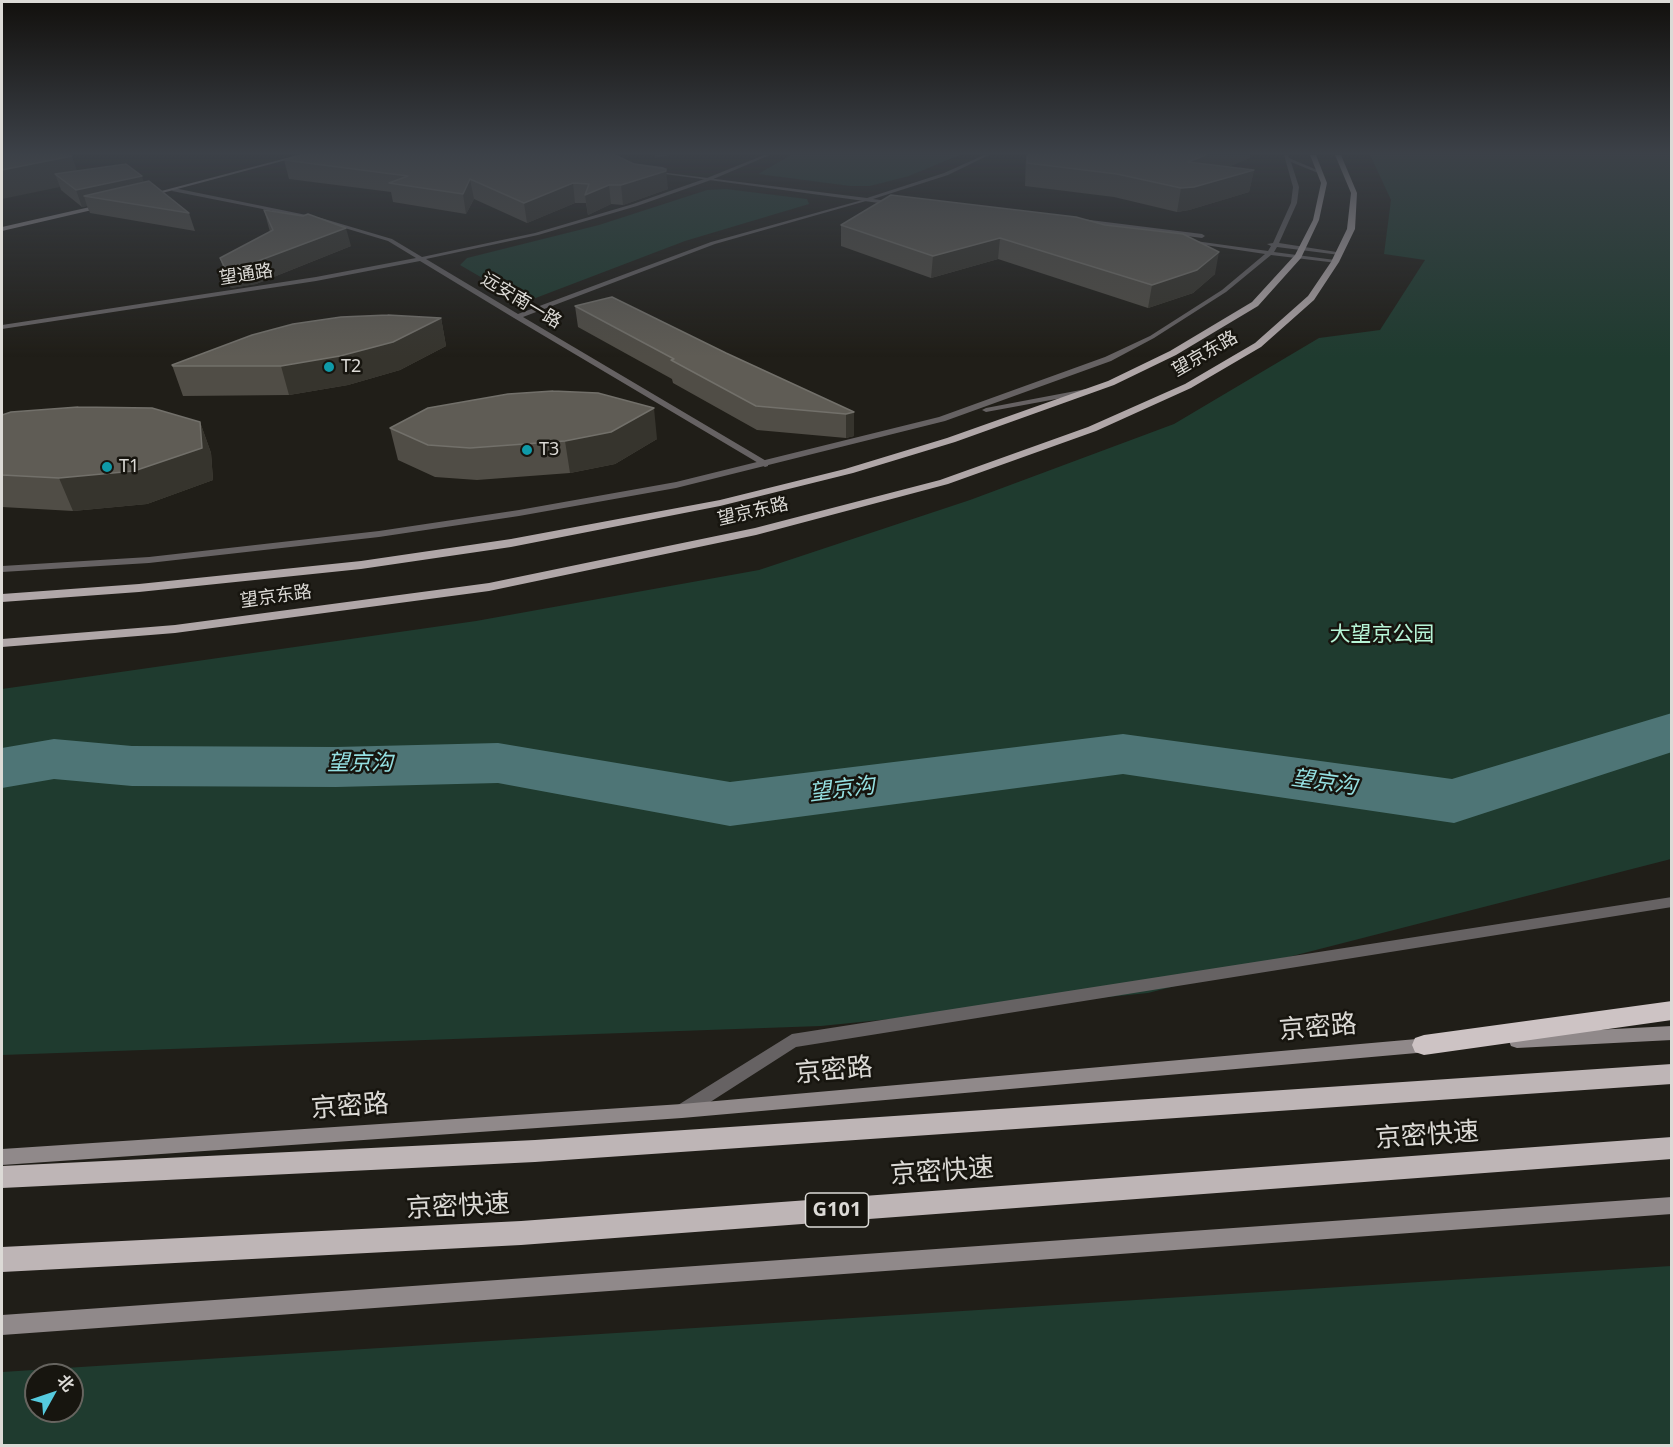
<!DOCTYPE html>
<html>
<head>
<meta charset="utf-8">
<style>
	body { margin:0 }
	#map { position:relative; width:1673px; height:1447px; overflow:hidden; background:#201e18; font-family:"Noto Sans","Noto Sans SC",sans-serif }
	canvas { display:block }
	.frame { position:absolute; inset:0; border:3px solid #dcdad6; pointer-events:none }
	.north { position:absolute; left:24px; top:1363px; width:60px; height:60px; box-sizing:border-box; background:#17150f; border:2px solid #66645f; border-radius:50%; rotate:50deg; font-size:16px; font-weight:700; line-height:24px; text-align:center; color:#dcdad6 }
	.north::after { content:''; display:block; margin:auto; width:21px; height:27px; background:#55cade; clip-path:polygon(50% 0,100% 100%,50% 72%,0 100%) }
</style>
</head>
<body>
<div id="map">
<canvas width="1673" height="1447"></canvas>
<div class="frame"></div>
<div class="north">北</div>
</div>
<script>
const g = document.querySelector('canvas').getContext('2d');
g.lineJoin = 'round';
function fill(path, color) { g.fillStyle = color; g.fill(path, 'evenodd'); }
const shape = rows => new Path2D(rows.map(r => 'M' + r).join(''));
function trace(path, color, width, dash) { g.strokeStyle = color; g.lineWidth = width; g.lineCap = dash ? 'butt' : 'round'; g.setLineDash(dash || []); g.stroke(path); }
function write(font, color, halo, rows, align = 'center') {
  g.font = font + ' "Noto Sans","Noto Sans SC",sans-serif'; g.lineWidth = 5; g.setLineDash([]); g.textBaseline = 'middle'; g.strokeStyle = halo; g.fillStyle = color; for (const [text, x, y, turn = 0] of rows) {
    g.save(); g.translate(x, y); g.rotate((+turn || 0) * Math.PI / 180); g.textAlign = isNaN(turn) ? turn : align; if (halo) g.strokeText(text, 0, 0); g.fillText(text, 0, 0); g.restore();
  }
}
fill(shape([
	[791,155,960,155,909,176,870,186,850,186,758,174],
	[1370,155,1671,155,1671,859,1148,993,821,1026,2,1055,2,689,476,621,759,570,970,500,1174,424,1319,338,1380,330,1425,260,1384,254,1391,200],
	[726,189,807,199,809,204,685,241,533,299,515,297,460,265,467,258,599,225,707,190],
	[1671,1266,1671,1445,2,1445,2,1372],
	[36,1375,72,1375,72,1411,36,1411]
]), '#1f3b2f');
fill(shape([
	[1672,713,1672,752,1454,823,1123,774,730,826,498,783,336,787,132,786,54,779,2,788,2,748,54,739,132,746,336,747,498,743,730,782,1123,734,1452,779,1672,713]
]), '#4e7576');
fill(shape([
	[764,155,770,155,711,180,637,206,538,235,426,259,518,314,711,242,866,199,866,201,715,244,523,317,768,462,768,466,765,467,514,318,420,261,316,281,2,329,2,325,316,277,416,258,388,241,318,220,172,191,174,188,321,218,392,239,422,257,535,233,633,204,707,178,764,155]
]), '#666263');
fill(shape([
	[984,155,989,155,948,175,873,199,896,202,894,205,650,172,652,171,867,198,944,173,984,155],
	[1284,155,1288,155,1289,158,1322,172,1318,173,1291,162,1299,187,1297,203,1279,243,1343,253,1340,255,1277,247,1274,252,1335,260,1337,263,1271,255,1226,292,1154,338,1111,361,945,421,676,488,519,516,379,537,149,563,2,572,2,566,149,557,379,531,519,510,676,482,939,417,1105,357,1150,336,1222,290,1265,254,1185,242,1188,240,1268,251,1271,246,1267,244,1273,243,1291,203,1293,187,1284,155],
	[616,161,663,167,665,168,663,169,618,163,616,161],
	[1082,219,1202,234,1205,236,1202,238,1080,222,1082,219],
	[1086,389,1089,389,1089,393,986,412,982,410,986,408,1086,389],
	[1672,897,1672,907,796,1047,690,1115,684,1117,678,1115,676,1110,678,1105,792,1034,1672,897]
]), '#666263');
fill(shape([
	[298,155,305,155,151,196,146,195,298,155],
	[103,204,105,207,2,231,2,227,103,204],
	[1672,1026,1672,1040,1517,1048,1511,1046,1509,1041,1511,1036,1517,1034,1672,1026],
	[1428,1038,1434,1040,1436,1045,1434,1050,1428,1052,682,1118,2,1165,2,1149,682,1104,1428,1038],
	[1672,1197,1672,1214,2,1335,2,1315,1672,1197]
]), '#90898a');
fill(shape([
	[1310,155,1316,155,1327,183,1319,220,1301,258,1258,306,1176,355,1114,385,955,442,853,473,720,506,511,547,361,569,139,592,2,602,2,594,139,584,361,561,511,539,720,500,845,469,947,438,1108,381,1170,351,1252,302,1295,255,1313,220,1321,183,1310,155],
	[1335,155,1341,155,1357,193,1355,229,1339,262,1314,300,1261,347,1191,388,1096,431,948,484,756,535,489,591,175,633,2,647,2,639,175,625,489,583,755,528,940,480,1088,427,1185,384,1255,343,1308,296,1331,262,1347,229,1351,193,1335,155]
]), '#b0a7a8');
fill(shape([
	[1672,1064,1672,1084,535,1162,2,1188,2,1166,535,1140,1672,1064],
	[1672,1137,1672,1159,521,1245,2,1272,2,1247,521,1221,1672,1137]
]), '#beb5b6');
fill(shape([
	[1672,1001,1672,1020,1424,1055,1415,1052,1412,1045,1415,1038,1424,1035,1672,1001]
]), '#cdc3c4');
fill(shape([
	[2,155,77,171,144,183,189,213,195,231,90,213,87,206,82,207,61,190,60,187],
	[1026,155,1250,155,1250,158,1228,167,1254,170,1249,192,1189,210,1177,212,1114,197,1025,186],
	[284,160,668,187,668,189,623,205,611,204,588,215,586,203,575,203,527,223,474,199,466,214,393,202,391,192,289,179],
	[891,195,1215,274,1193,293,1148,308,998,259,931,278,841,246,841,225],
	[264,210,351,246,256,284,231,288,226,277,220,258,270,232],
	[575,306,726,353,854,412,854,436,846,438,757,430,673,383,672,379,578,327],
	[441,318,446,346,400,370,348,385,289,395,183,396,172,365],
	[2,415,200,422,211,453,213,480,147,504,73,511,2,507],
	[390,428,657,439,615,464,570,473,477,480,435,477,398,460]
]), '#504d46');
fill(shape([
	[655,155,669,155,655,158],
	[1206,155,1250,155,1250,158,1185,184,1188,162],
	[72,156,81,182,55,174,60,187,2,199,2,170],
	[666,169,668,189,623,205,621,185],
	[1254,170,1249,192,1189,210,1177,212,1181,188],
	[142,176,147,192,84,196,87,206,82,207,76,190],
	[470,179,474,199,466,214,463,194],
	[573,183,575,203,527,223,524,203],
	[609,185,611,204,588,215,585,195],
	[346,228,351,246,256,284,231,288,225,268],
	[1000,238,998,259,931,278,933,256],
	[1219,252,1215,274,1193,293,1148,308,1152,285],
	[441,318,446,346,400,370,348,385,289,395,281,366],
	[654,408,657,439,615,464,570,473,565,441],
	[854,412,854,436,846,438,846,414],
	[200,422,211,453,213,480,147,504,73,511,59,478]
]), '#36342d');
const building = shape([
	[2,155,69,155,72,156,2,170,2,155],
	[302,155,615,155,634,164,666,169,666,171,621,185,609,185,585,195,589,184,573,183,524,203,470,179,463,194,389,183,408,176,284,160,302,155],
	[1028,155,1206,155,1188,162,1254,170,1194,187,1181,188,1117,174,1027,163,1028,155],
	[126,164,142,176,76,190,55,174,126,164],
	[149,181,189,213,84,196,149,181],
	[891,195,1076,217,1105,225,1183,234,1219,252,1197,270,1152,285,1000,238,933,256,841,225,891,195],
	[264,210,303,216,308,214,346,228,250,264,225,268,220,258,273,230,264,210],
	[612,297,726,353,854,412,846,414,756,406,671,360,674,359,575,306,612,297],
	[388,315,441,318,393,342,340,356,281,366,173,366,172,365,252,335,293,324,341,317,388,315],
	[553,391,598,393,654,408,611,432,565,441,470,448,428,445,390,428,428,408,508,394,553,391],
	[78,407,152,408,200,422,202,448,134,471,59,478,2,475,2,415,11,412,78,407]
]);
fill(building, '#5f5c55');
trace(building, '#72706a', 1.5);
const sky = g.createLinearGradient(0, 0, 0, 357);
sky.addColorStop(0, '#12100d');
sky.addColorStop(0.43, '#3c4148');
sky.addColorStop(1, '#3c414800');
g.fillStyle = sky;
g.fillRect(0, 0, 1673, 357);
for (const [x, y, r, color] of [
	[329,367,6,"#0f9aa8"],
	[527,450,6,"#0f9aa8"],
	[107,467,6,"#0f9aa8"]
]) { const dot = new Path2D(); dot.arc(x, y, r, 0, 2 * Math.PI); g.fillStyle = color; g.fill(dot); trace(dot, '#17150f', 2); }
write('18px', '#dcdad6', '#17150f', [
	["望通路",246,275,-9],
	["远安南一路",521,301,31],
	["望京东路",1205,354,-30],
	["望京东路",753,512,-13],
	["望京东路",276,597,-8]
]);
write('18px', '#dcdad6', '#17150f', [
	["T2",341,367],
	["T3",539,450],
	["T1",119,467]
], 'left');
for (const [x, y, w] of [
	[837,1210,63]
]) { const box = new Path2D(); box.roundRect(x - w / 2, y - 17, w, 34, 4.5); g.fillStyle = '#17150f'; g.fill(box); trace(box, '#dcdad6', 1.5); }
write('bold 20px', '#dcdad6', null, [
	["G101",837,1210]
]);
write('21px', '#b6f4d6', '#17150f', [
	["大望京公园",1382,635]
]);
write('italic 22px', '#95e0e2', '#17150f', [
	["望京沟",360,764],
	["望京沟",1324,783,8],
	["望京沟",842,790,-7]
]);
write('26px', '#dcdad6', '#17150f', [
	["京密路",1318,1028,-5],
	["京密路",834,1071,-5],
	["京密路",350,1107,-4],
	["京密快速",1427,1136,-4],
	["京密快速",942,1172,-4],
	["京密快速",458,1207,-3]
]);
</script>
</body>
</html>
